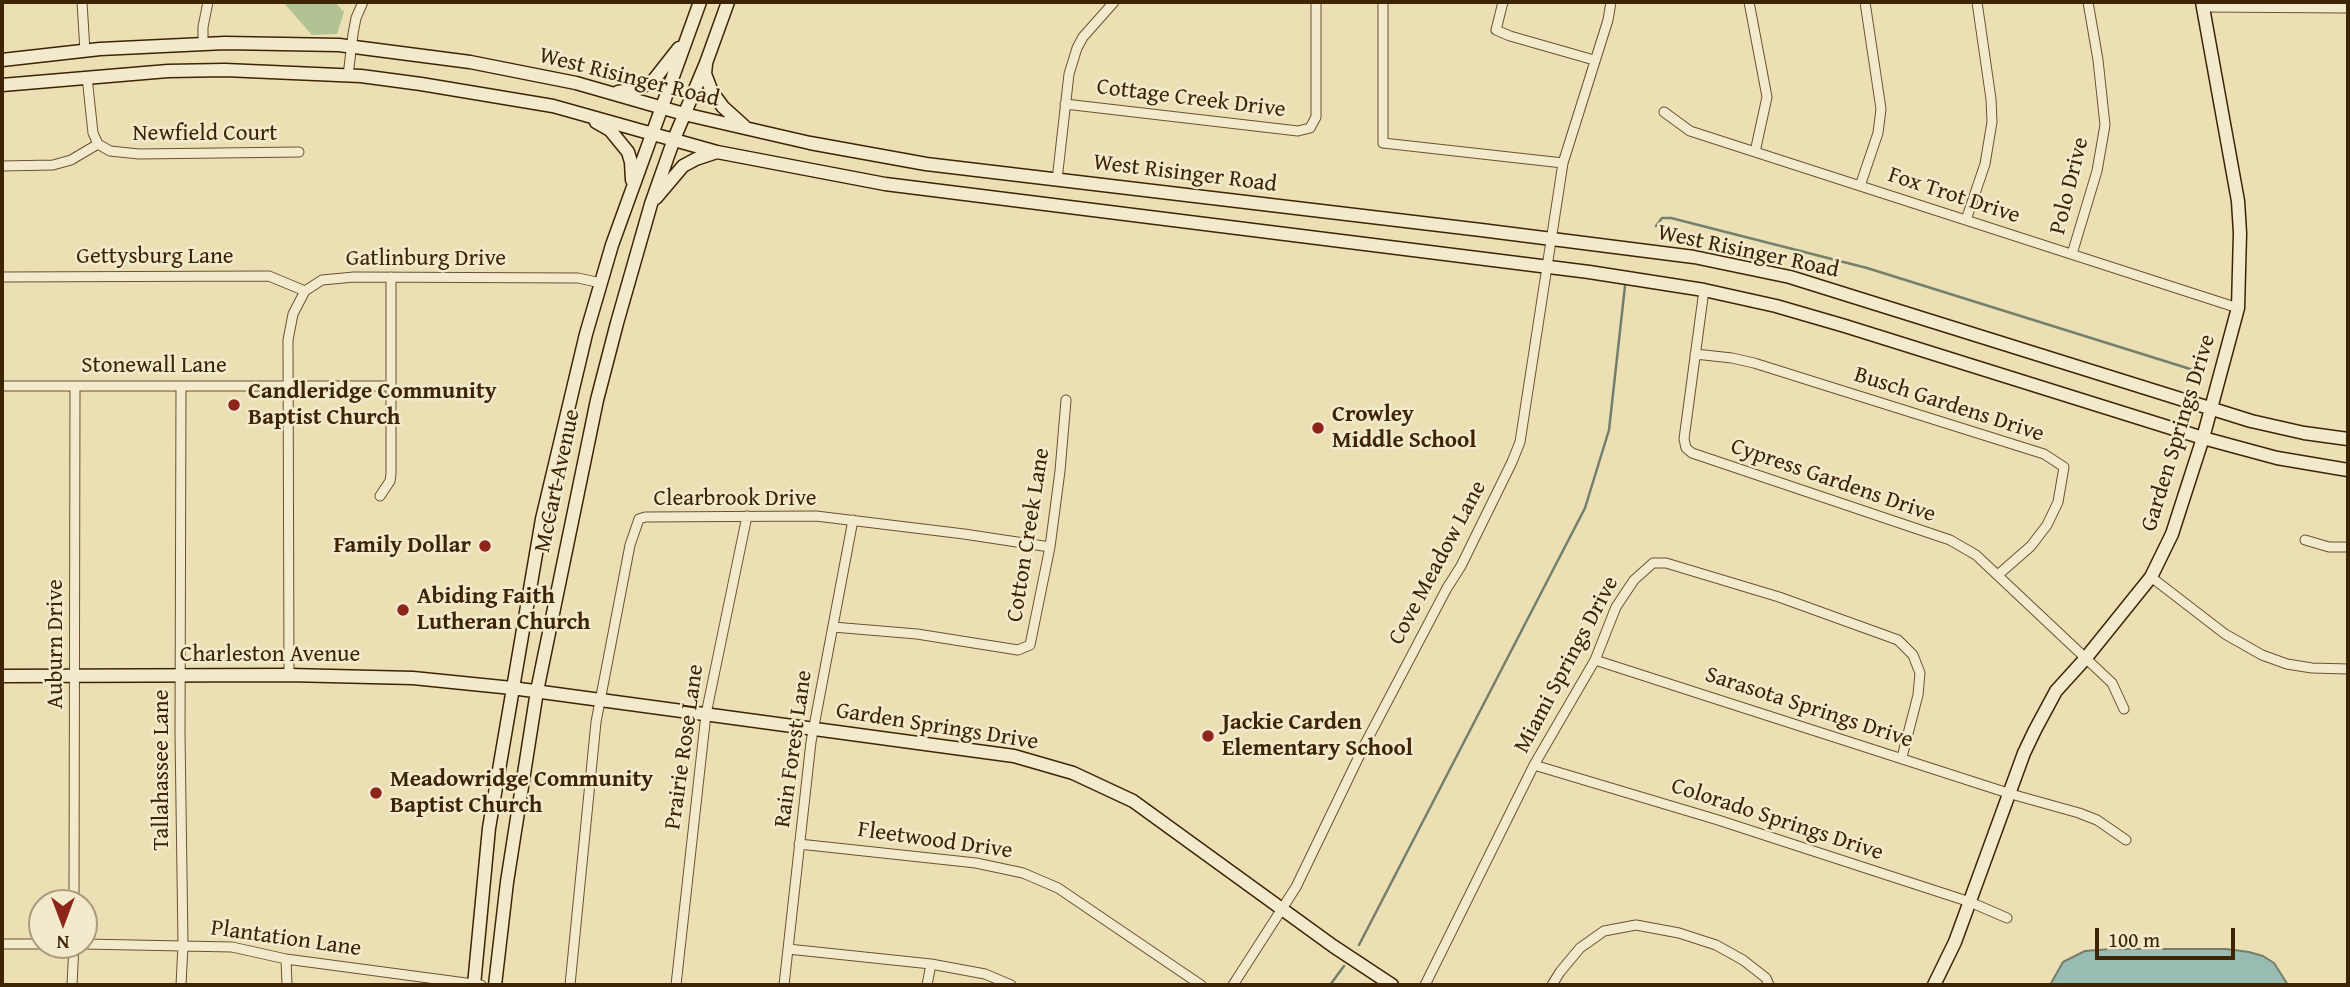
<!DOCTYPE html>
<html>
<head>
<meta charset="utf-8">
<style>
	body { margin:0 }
	#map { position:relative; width:2350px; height:987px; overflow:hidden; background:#ecdfb3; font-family:"Gentium Book Plus",serif }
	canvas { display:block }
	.frame { position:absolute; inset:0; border:4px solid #3d2403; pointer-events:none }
	.north { position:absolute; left:28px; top:889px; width:70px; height:70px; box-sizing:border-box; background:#f3eace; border:2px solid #aa9b7d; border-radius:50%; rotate:180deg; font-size:19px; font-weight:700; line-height:28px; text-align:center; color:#3d2403 }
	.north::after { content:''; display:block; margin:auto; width:24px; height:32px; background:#8f2418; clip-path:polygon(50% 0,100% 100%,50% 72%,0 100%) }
	.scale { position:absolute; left:2095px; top:928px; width:140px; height:32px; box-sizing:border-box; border:4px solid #3d2403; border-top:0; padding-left:9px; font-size:21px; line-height:24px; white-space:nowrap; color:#3d2403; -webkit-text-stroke:5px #f3eace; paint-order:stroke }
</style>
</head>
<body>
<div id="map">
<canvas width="2350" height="987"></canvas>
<div class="frame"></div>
<div class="north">N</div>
<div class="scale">100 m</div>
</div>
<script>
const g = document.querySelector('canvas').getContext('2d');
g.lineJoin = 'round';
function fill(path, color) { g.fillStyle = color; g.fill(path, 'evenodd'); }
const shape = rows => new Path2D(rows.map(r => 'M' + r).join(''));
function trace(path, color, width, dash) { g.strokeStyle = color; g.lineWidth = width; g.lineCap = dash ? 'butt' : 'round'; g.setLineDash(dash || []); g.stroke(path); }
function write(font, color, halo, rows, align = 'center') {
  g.font = font + ' "Gentium Book Plus",serif'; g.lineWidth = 5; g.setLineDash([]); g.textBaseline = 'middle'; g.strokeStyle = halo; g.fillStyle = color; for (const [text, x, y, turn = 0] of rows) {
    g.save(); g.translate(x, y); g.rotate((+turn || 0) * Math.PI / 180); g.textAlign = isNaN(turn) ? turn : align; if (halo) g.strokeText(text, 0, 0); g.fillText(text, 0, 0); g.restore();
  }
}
fill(shape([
	[283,2,335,2,344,12,337,34,312,35]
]), '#b1c392');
const water = shape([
	[2111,949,2226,949,2249,952,2263,956,2274,963,2288,985,2050,985,2063,962,2085,951,2111,949]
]);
fill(water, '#99bcb2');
trace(water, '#747f6c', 2);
trace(shape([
	[1656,226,1662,218,1671,218,1867,268,2203,373],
	[1359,945,1585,508,1609,430,1625,286],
	[1330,985,1344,966]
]), '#747f6c', 2.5);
const street = shape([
	[82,2,85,51],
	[1383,2,1383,143,1563,163],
	[1503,2,1496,30,1510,36,1594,60],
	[1749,2,1767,97,1755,152],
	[2203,7,2348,8],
	[203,44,203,27,208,2],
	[348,76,353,34,356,18,363,2],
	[87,77,93,133,98,144,110,151,139,154,299,152],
	[1065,104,1298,131,1310,128,1316,117,1316,2],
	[1664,112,1690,131,2238,308],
	[2,166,53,165,71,160,98,144],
	[1057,180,1069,74,1077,48,1083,37,1114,2],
	[1860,186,1878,133,1881,109,1865,2],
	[1966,220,1985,164,1992,122,1991,99,1977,2],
	[2072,254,2097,171,2105,125,2098,60,2088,2],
	[2,277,269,276,305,291],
	[1704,290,1684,439,1686,448,1692,453,1950,540,1976,555,2112,683,2124,709],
	[1695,354,1732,358,1754,363,2044,454,2064,467,2058,502,2047,525,2031,546,1999,574],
	[2,386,391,386],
	[181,386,180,733,183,945,181,985],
	[380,496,390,481,391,474,391,277],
	[2305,540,2329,547,2348,547],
	[2151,577,2225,634,2262,655,2287,664,2312,668,2348,669],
	[833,627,917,634,1018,650,1030,645,1050,547,1060,471,1066,400],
	[1595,660,2011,794,2079,813,2097,820,2126,840],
	[289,675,288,340,293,314,305,291,322,280,354,277,578,278,601,283],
	[1534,765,1718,820,1970,902,2007,918],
	[799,844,976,863,1023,873,1058,888,1201,985],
	[74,903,75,386],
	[2,944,42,944],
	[84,944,232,947,286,959,481,985],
	[788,949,931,964,985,974,1011,985],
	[286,959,287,985],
	[72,985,74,945],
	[570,985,596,722,630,545,639,519,645,517,816,516,964,534,1050,547],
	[676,985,706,714,747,516],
	[784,985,811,742,853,520],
	[927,985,931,964],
	[1233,985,1296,887,1365,744,1447,588,1461,566,1512,462,1520,442,1563,163,1608,20,1611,2],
	[1425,985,1534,765,1595,660,1616,607,1634,580,1653,563,1666,563,1779,597,1898,640,1913,655,1920,673,1918,695,1902,757],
	[1552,985,1560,972,1580,948,1604,931,1636,925,1679,933,1716,945,1743,960,1766,978,1769,985]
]);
const secondary = shape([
	[2,60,100,49,225,43,339,45,470,62,576,83,684,114,810,143,926,164,1481,230,1694,257,1790,277,2251,421,2304,433,2348,439],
	[706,64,705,74,712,92,723,107,744,126],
	[2,85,168,71,225,70,361,76,421,84,553,106,717,152,885,184,1589,272,1704,290,1776,306,1845,326,2203,438,2277,458,2348,470],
	[618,92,637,89,653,81,679,48],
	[596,122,610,130,628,152,631,162,632,180],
	[656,198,683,166,696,159,717,152],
	[2,676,289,675,413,678,512,688,1014,756,1073,773,1133,801,1333,946,1392,985],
	[474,985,489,828,542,519,586,334,612,245,700,2],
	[495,985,507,882,537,691,597,400,617,323,651,204,674,139,706,63,728,2],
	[1934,985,1955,942,2024,753,2035,730,2056,691,2085,659,2151,577,2172,534,2203,438,2238,308,2240,233,2238,201,2202,2]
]);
trace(street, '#69532f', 11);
trace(secondary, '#3d2403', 15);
trace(street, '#f3eace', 9);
trace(secondary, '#f3eace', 12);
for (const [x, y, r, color] of [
	[234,405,7,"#8f2418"],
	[1318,428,7,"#8f2418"],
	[485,546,7,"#8f2418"],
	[403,610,7,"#8f2418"],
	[1208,736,7,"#8f2418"],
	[376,793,7,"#8f2418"]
]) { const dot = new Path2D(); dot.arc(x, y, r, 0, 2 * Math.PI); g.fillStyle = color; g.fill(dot); trace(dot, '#f3eace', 2.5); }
write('23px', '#3d2403', '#f3eace', [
	["West Risinger Road",629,78,14],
	["Cottage Creek Drive",1191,99,7],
	["Newfield Court",205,134],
	["West Risinger Road",1185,174,7],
	["Polo Drive",2070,186,-76],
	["Fox Trot Drive",1954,196,18],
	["West Risinger Road",1748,252,12],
	["Gettysburg Lane",155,257],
	["Gatlinburg Drive",426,259],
	["Stonewall Lane",154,366],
	["Busch Gardens Drive",1949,405,18],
	["Garden Springs Drive",2179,433,-73],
	["McCart Avenue",558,481,-78],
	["Cypress Gardens Drive",1833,481,19],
	["Clearbrook Drive",735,499],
	["Cotton Creek Lane",1029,535,-81],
	["Cove Meadow Lane",1438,563,-62],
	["Auburn Drive",56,644,-90],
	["Charleston Avenue",270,655],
	["Miami Springs Drive",1567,665,-62],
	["Sarasota Springs Drive",1809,708,18],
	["Garden Springs Drive",937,727,9],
	["Prairie Rose Lane",685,747,-82],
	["Rain Forest Lane",794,749,-82],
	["Tallahassee Lane",162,770,-90],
	["Colorado Springs Drive",1777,820,18],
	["Fleetwood Drive",935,841,8],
	["Plantation Lane",286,939,8]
]);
write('bold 23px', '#3d2403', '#f3eace', [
	["Candleridge Community",248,392],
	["Baptist Church",248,418],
	["Crowley",1332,415],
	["Middle School",1332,441],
	["Family Dollar",471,546,"right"],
	["Abiding Faith",417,597],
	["Lutheran Church",417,623],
	["Jackie Carden",1222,723],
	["Elementary School",1222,749],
	["Meadowridge Community",390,780],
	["Baptist Church",390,806]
], 'left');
</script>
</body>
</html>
